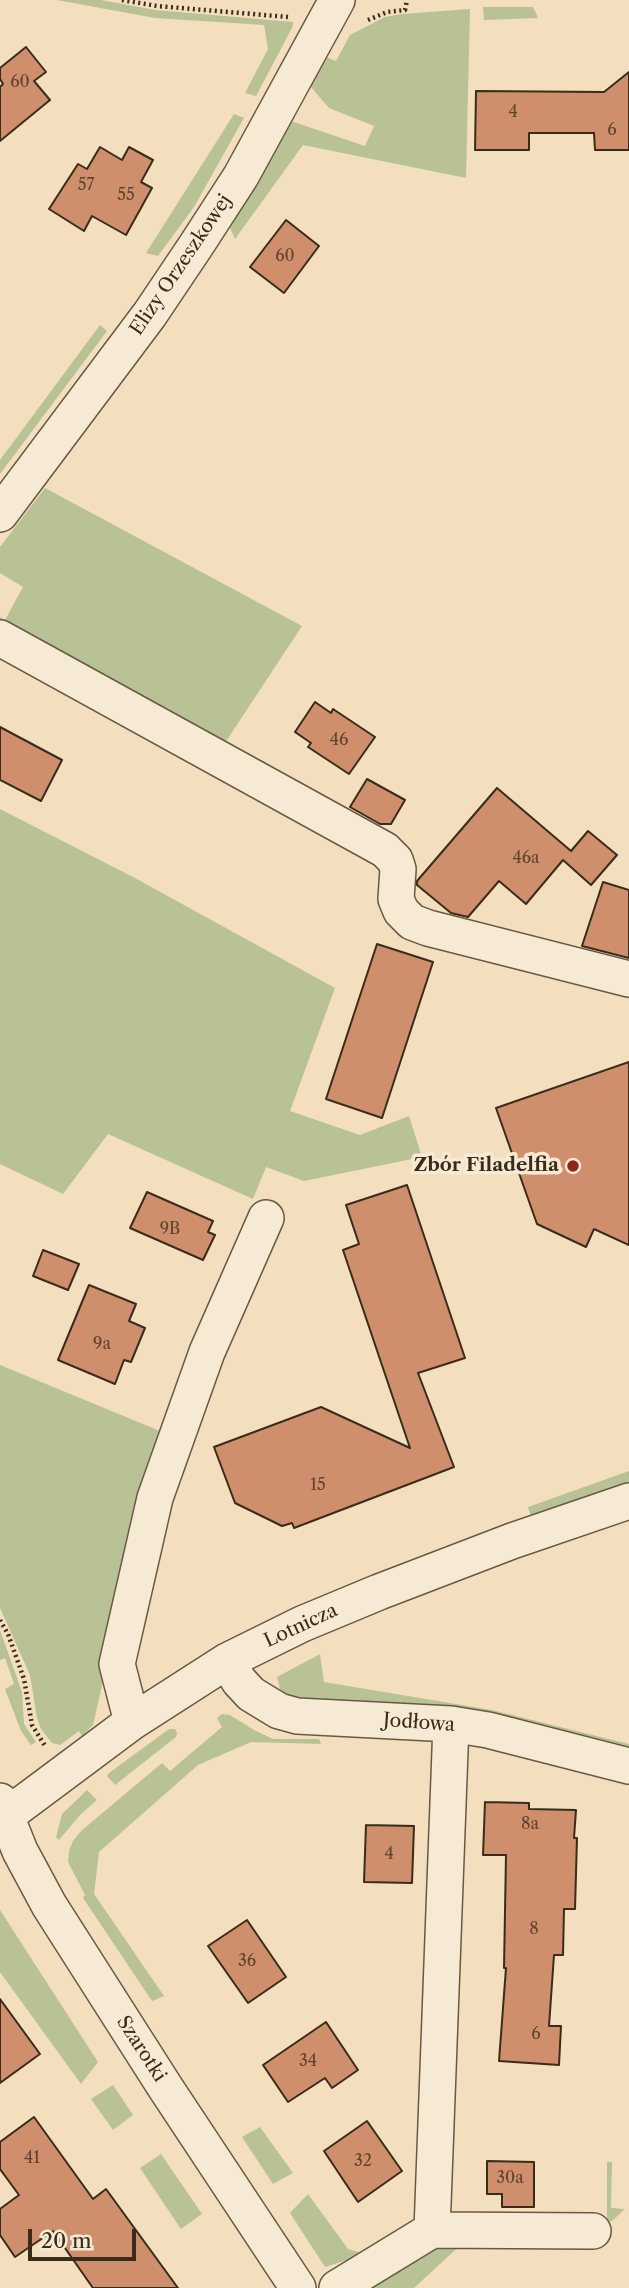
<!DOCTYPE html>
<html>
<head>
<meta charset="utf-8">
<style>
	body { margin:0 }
	#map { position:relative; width:629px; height:2288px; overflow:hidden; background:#f3dfbe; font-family:"Libre Caslon Text",serif }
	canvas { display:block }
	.scale { position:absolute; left:28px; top:2229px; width:108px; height:32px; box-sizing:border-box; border:4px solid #392c1b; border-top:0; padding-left:9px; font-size:21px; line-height:24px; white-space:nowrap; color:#392c1b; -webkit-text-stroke:5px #f7ead5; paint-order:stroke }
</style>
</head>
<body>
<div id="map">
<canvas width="629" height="2288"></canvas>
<div class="scale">20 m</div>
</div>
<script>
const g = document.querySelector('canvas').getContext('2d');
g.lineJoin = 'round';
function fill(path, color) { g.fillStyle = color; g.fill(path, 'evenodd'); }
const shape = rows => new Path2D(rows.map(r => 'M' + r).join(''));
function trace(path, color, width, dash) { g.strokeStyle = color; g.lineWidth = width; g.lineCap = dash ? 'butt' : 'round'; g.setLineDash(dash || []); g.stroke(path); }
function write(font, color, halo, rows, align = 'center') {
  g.font = font + ' "Libre Caslon Text",serif'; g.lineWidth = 7; g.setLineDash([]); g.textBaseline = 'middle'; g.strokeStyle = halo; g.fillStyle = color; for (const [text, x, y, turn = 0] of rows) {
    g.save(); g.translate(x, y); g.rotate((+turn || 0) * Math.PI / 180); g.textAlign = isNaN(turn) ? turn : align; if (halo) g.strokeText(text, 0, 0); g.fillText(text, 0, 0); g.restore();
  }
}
fill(shape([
	[57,0,101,0,155,10,293,22,293,26,256,96,245,93,268,49,264,25,155,18],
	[483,7,533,7,538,18,484,20],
	[470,9,466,178,303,145,235,239,230,228,291,121,365,146,374,126,329,108,310,86,326,57,336,61,350,35,385,17,402,14],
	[234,114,244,118,194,207,158,256,146,253],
	[100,325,107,331,0,474,0,460],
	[45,488,302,626,221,749,0,629,0,617,5,620,23,587,0,573,0,547],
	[0,809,135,878,335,988,290,1111,360,1135,409,1116,422,1157,304,1181,266,1167,253,1199,108,1134,63,1194,0,1164],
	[0,1365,160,1431,93,1725,82,1736,79,1731,60,1745,52,1743,41,1729,37,1718,30,1675,0,1608],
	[629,1471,629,1482,531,1516,528,1507],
	[0,1630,22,1692,24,1724,36,1742,31,1745,21,1731,5,1689,14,1684,5,1658,0,1660],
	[320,1654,324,1682,492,1710,629,1744,629,1751,290,1699,280,1689,277,1677],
	[222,1714,230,1715,254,1730,273,1739,319,1739,321,1744,251,1742,198,1765,99,1852,94,1894,164,1996,152,2001,83,1898,85,1895,68,1862,69,1851,73,1841,81,1831,162,1763,170,1771,222,1727,217,1718],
	[169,1729,175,1729,177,1733,176,1737,115,1785,107,1776,109,1773],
	[87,1790,97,1800,80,1815,59,1840,56,1837,62,1814],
	[0,1910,98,2062,81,2084,0,1972],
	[113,2085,133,2115,113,2130,91,2099],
	[260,2127,293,2173,273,2184,242,2137],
	[161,2154,202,2214,181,2229,140,2168],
	[607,2162,612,2162,611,2208,625,2209,612,2221,607,2221],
	[308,2194,348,2249,366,2254,325,2267,290,2213],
	[467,2239,414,2288,362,2288,423,2251]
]), '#b8c294');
const building = shape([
	[26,47,46,72,34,81,50,100,0,141,0,87,3,84,0,79,0,68,26,47],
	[629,72,629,150,595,150,594,133,529,133,529,150,475,150,476,91,604,92,629,72],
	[100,147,122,160,129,147,153,160,141,182,152,188,126,235,92,216,84,231,49,209,78,164,87,169,100,147],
	[286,220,319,246,284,293,250,267,286,220],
	[315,702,331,713,333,709,375,737,349,774,308,747,311,743,295,732,315,702],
	[0,727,62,760,41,801,0,780,0,727],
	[367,779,405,800,391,824,380,824,350,807,367,779],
	[497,788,571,851,588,831,617,855,591,885,563,860,526,904,499,881,468,917,451,913,417,885,417,881,497,788],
	[603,882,629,890,629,958,582,946,603,882],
	[377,944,433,962,382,1118,326,1099,377,944],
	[629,1062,629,1245,594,1229,586,1247,537,1224,496,1108,629,1062],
	[407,1185,465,1358,418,1373,454,1467,294,1528,292,1523,282,1526,235,1503,214,1447,321,1407,410,1448,343,1250,359,1244,346,1205,407,1185],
	[147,1192,213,1221,208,1232,215,1235,203,1260,130,1228,147,1192],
	[43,1250,79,1264,68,1290,33,1276,43,1250],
	[89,1285,136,1304,129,1321,145,1328,131,1362,124,1360,115,1384,58,1360,89,1285],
	[485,1802,529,1803,529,1809,576,1810,574,1838,577,1838,575,1909,564,1909,563,1955,554,1955,549,2026,561,2026,559,2065,499,2061,506,1968,504,1968,506,1855,483,1855,485,1802],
	[366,1825,414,1826,412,1883,364,1882,366,1825],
	[247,1920,286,1977,248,2003,208,1946,247,1920],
	[0,1999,40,2054,0,2083,0,1999],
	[326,2022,358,2070,332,2088,325,2078,288,2102,263,2065,326,2022],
	[34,2117,93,2199,106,2189,178,2288,93,2288,53,2231,15,2257,0,2235,0,2209,19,2195,0,2169,0,2142,34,2117],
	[367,2121,402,2171,358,2202,324,2151,367,2121],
	[487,2161,534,2162,534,2207,502,2207,502,2194,487,2194,487,2161]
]);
fill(building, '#cf8e6c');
trace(building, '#392c1b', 2);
const minor = shape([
	[0,514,150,314,197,244,241,176,337,0],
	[0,638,385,850,395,860,398,869,396,899,401,911,412,922,428,928,629,979],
	[227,1661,239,1681,251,1694,279,1711,297,1716,451,1724,488,1730,629,1766],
	[132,1722,117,1664,155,1498,207,1352,266,1218],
	[0,1801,20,1851,49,1905,165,2087,298,2288],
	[6,1816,132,1722,227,1661,302,1624,379,1592,512,1541,629,1501],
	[432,2230,451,1724],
	[337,2288,432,2230,593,2231]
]);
trace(minor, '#685944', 38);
trace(shape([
	[122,0,157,6,288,17],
	[368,20,387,12,405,10,407,0],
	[0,1620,8,1634,24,1679,32,1725,45,1746]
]), '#392c1b', 4.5, [2, 3.5]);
trace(minor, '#f7ead5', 35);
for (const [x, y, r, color] of [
	[573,1166,7,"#8f2418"]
]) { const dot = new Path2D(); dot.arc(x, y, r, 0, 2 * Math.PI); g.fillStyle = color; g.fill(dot); trace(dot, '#f7ead5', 2.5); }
write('16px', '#5e442f', null, [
	["60",20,82],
	["4",513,112],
	["6",612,130],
	["57",86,185],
	["55",126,195],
	["60",285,256],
	["46",339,740],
	["46a",526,858],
	["9B",170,1229],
	["9a",102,1344],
	["15",318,1485],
	["8a",530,1824],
	["4",389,1854],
	["8",534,1929],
	["36",247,1961],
	["6",536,2034],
	["34",308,2061],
	["41",32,2158],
	["32",363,2161],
	["30a",510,2178]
]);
write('19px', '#392c1b', '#f7ead5', [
	["Elizy Orzeszkowej",181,265,-56],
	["Lotnicza",301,1626,-25],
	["Jodłowa",419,1723,4],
	["Szarotki",141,2049,57]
]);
write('bold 19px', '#392c1b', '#f7ead5', [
	["Zbór Filadelfia",559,1166]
], 'right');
</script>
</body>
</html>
